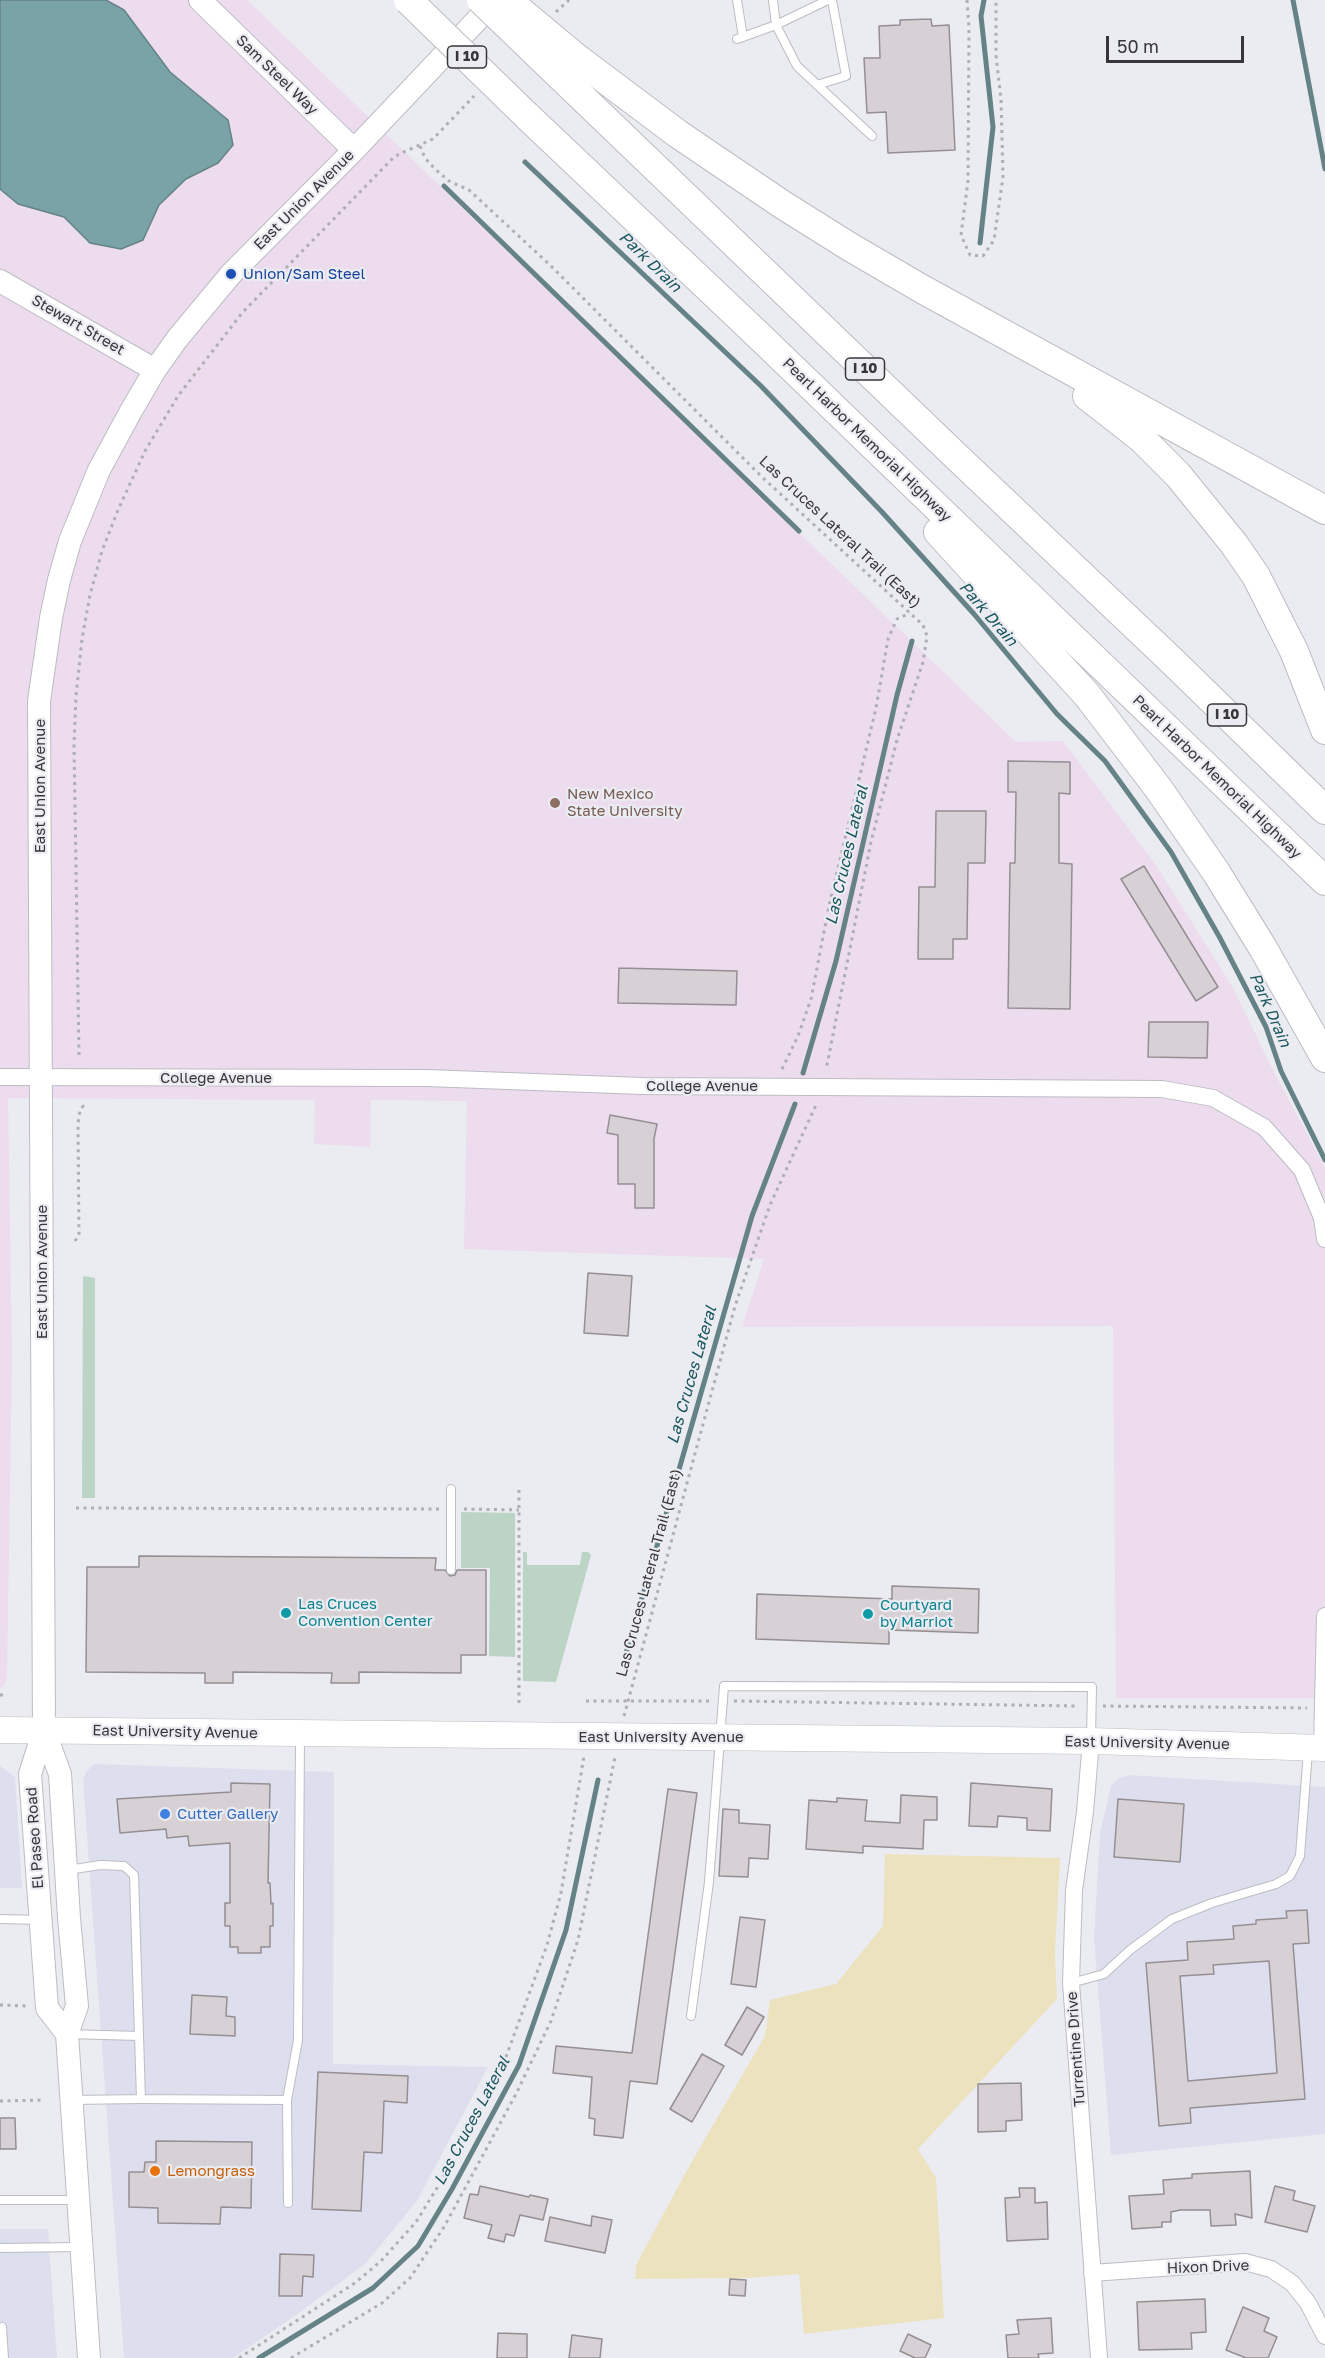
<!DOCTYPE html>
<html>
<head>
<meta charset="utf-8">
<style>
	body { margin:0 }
	#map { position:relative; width:1325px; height:2358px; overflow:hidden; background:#ebebf2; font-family:"Golos Text",sans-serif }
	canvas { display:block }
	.scale { position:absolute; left:1106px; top:36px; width:138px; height:27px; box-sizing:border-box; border:3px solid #37373a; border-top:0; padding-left:8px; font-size:18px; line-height:21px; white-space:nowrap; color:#37373a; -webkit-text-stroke:4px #ebebf2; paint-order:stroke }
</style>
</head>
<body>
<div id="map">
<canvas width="1325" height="2358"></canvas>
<div class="scale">50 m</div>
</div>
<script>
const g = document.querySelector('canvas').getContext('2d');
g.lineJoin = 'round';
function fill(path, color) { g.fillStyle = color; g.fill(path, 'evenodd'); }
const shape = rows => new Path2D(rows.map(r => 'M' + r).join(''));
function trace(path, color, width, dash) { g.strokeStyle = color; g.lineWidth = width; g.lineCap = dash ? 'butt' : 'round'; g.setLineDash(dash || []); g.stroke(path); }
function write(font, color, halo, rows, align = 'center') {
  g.font = font + ' "Golos Text",sans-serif'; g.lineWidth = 4.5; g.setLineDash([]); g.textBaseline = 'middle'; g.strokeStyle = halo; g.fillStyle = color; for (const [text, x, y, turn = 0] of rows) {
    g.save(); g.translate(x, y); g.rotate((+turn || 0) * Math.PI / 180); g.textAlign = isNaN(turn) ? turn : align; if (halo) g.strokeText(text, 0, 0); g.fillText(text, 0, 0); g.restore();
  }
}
fill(shape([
	[94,1764,334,1772,333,2064,488,2067,417,2201,365,2264,299,2313,233,2358,124,2358,83,1779,87,1771],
	[0,1766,15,1777,22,1888,0,1888],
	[1129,1775,1325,1787,1325,2134,1111,2155,1094,1938,1100,1833,1111,1786,1119,1778],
	[0,2229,48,2229,57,2358,0,2358]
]), '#dedfee');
fill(shape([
	[0,0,247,0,1016,742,1063,741,1155,864,1232,986,1274,1072,1325,1168,1325,1698,1116,1698,1113,1326,742,1327,764,1259,464,1249,467,1101,371,1100,370,1147,314,1144,315,1100,8,1098,12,1358,7,1677,3,1687,0,1687]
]), '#ecdcee');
fill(shape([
	[85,1276,95,1278,95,1498,82,1498,83,1277],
	[461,1512,515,1513,515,1657,489,1656,490,1568,461,1568],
	[523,1552,527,1552,527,1565,580,1565,582,1552,588,1552,591,1555,556,1682,523,1681]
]), '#bbd4c5');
fill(shape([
	[885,1854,1060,1858,1055,1952,1057,1999,918,2149,936,2178,944,2318,804,2334,799,2274,748,2278,635,2279,636,2265,691,2163,765,2036,770,2000,836,1984,883,1926]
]), '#ece2bd');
const water = shape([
	[0,0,106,0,124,10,170,72,228,120,233,145,218,163,186,179,159,205,143,240,121,249,90,243,64,217,18,204,0,189,0,0]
]);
fill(water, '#79a3a7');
trace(water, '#658386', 1.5);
trace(shape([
	[1293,0,1325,169],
	[525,162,761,386,882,512,974,614,1057,714,1105,761,1171,852,1220,938,1266,1027,1281,1071,1325,1160],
	[444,186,799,531],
	[980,243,993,127,981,16,984,0],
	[803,1073,836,961,897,695,912,641],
	[625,1657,752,1216,795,1104],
	[259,2358,373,2288,418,2246,452,2189,519,2065,566,1930,598,1780]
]), '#658386', 5);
const building = shape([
	[931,19,932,26,949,25,955,150,888,153,886,112,867,113,864,58,880,58,879,26,900,25,900,20,931,19],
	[1008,761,1070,762,1070,794,1059,793,1059,863,1072,864,1070,1009,1008,1008,1010,863,1015,863,1016,792,1008,792,1008,761],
	[936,811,986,811,985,863,968,863,967,939,953,939,953,959,918,959,919,887,935,887,936,811],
	[1144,866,1218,987,1196,1001,1121,879,1144,866],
	[619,968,737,971,736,1005,618,1003,619,968],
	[1149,1022,1208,1022,1207,1058,1148,1057,1149,1022],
	[610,1115,657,1124,654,1139,654,1208,635,1208,635,1184,618,1184,618,1135,607,1133,610,1115],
	[588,1273,632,1276,628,1336,584,1333,588,1273],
	[139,1556,436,1558,435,1570,445,1570,450,1576,455,1575,457,1570,486,1570,486,1655,461,1655,461,1673,359,1672,359,1683,331,1683,332,1673,233,1672,233,1683,205,1683,205,1673,86,1672,87,1567,139,1567,139,1556],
	[892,1586,979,1589,978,1633,889,1630,889,1644,756,1639,757,1594,892,1599,892,1586],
	[231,1783,270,1784,268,1883,270,1883,271,1904,273,1903,273,1926,270,1926,270,1947,261,1947,261,1953,238,1953,238,1947,230,1947,230,1926,225,1926,225,1903,230,1903,230,1843,189,1846,188,1836,167,1838,166,1829,120,1833,117,1799,231,1792,231,1783],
	[971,1783,1052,1789,1050,1831,1027,1830,1027,1818,998,1816,997,1827,969,1826,971,1783],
	[668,1789,697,1793,657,2084,630,2081,623,2138,594,2135,595,2119,589,2118,592,2077,553,2073,556,2046,632,2053,668,1789],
	[901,1795,937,1797,937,1820,924,1820,923,1849,863,1846,863,1853,806,1849,809,1800,837,1802,837,1798,867,1800,865,1821,900,1823,901,1795],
	[1118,1799,1184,1804,1180,1862,1114,1857,1118,1799],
	[723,1809,739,1810,739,1823,770,1825,768,1859,749,1858,748,1877,719,1876,723,1809],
	[1307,1910,1309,1943,1293,1944,1305,2099,1190,2108,1191,2123,1159,2126,1146,1963,1188,1960,1187,1942,1234,1939,1233,1926,1256,1924,1256,1920,1287,1918,1286,1911,1307,1910],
	[1269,1961,1277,2073,1188,2081,1180,1976,1214,1974,1213,1965,1269,1961],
	[740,1917,765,1920,756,1987,731,1984,740,1917],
	[192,1995,227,1997,226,2016,235,2017,235,2036,190,2034,192,1995],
	[747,2007,764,2017,742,2055,725,2045,747,2007],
	[702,2054,724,2066,692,2122,670,2109,702,2054],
	[318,2072,408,2076,407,2103,384,2101,382,2153,364,2152,361,2211,312,2209,318,2072],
	[1021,2083,1022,2120,1006,2121,1006,2131,978,2132,978,2084,1021,2083],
	[0,2118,15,2118,16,2149,0,2149,0,2118],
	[156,2141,252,2142,251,2208,221,2207,220,2224,158,2223,158,2208,129,2207,129,2172,144,2172,145,2162,156,2162,156,2141],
	[1250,2171,1252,2218,1235,2214,1236,2225,1211,2226,1210,2210,1180,2210,1171,2212,1171,2222,1162,2222,1162,2227,1132,2229,1129,2196,1164,2194,1163,2180,1192,2178,1192,2174,1250,2171],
	[480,2186,529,2197,530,2195,548,2199,543,2220,520,2215,514,2236,506,2234,504,2242,488,2238,492,2225,464,2218,470,2194,478,2195,480,2186],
	[1275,2186,1295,2191,1293,2200,1315,2206,1307,2232,1265,2222,1275,2186],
	[1019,2188,1035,2188,1035,2203,1047,2202,1048,2239,1007,2241,1005,2198,1020,2197,1019,2188],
	[592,2216,612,2220,605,2253,545,2241,550,2217,591,2226,592,2216],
	[280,2254,314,2255,313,2277,303,2276,302,2296,279,2296,280,2254],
	[730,2279,746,2280,745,2296,729,2295,730,2279],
	[1205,2299,1206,2332,1191,2333,1192,2349,1139,2350,1137,2302,1205,2299],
	[1243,2307,1269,2318,1264,2331,1277,2337,1268,2358,1246,2358,1226,2350,1243,2307],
	[1051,2318,1053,2353,1038,2354,1039,2358,1008,2358,1006,2335,1019,2334,1017,2320,1051,2318],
	[498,2333,527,2334,527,2358,497,2358,498,2333],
	[908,2334,931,2345,925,2358,915,2358,900,2351,908,2334],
	[572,2335,602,2339,600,2358,569,2358,572,2335]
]);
fill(building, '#d7d0d4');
trace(building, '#958e92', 1.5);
const lane = shape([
	[737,0,743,37],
	[773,0,776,25,828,0],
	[737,39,776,25,797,66,872,136],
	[817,85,846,76,832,0],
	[451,1489,451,1570],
	[68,1870,100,1865,124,1866,134,1875,141,2099],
	[0,1919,40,1920],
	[1071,1983,1104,1974,1130,1950,1172,1919,1212,1903,1276,1884,1290,1876,1300,1856,1308,1751],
	[691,2016,709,1882,724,1686,1092,1687,1091,1738],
	[68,2034,139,2036],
	[72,2100,141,2099,287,2100],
	[0,2200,78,2200],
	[288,2203,287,2100,298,2040,300,1737],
	[0,2248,81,2247],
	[0,2328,2,2327,4,2358]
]);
const street = shape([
	[0,1077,427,1078,642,1086,1162,1089,1213,1098,1264,1127,1302,1170,1322,1218,1325,1239],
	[1091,1741,1085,1812,1074,1890,1071,1983,1099,2358],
	[1322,1748,1325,1616],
	[1092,2273,1245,2262,1271,2269,1292,2283,1308,2303,1325,2336]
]);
const secondary = shape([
	[200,0,354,150],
	[0,281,155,370],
	[44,1730,60,1774,69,1918,77,2006,67,2034,89,2358],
	[67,2034,47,2008,30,1774,44,1730,39,701,51,618,59,580,70,541,99,470,131,411,155,370,177,339,231,274,354,150,496,0]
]);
const primary = shape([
	[0,1730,1091,1741,1325,1748]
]);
const highway = shape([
	[578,59,678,134,783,205,850,247,922,289,1325,510],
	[561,77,959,459,1171,660,1325,810],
	[526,115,756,333,1325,881],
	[1087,396,1142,439,1178,475,1234,544,1256,576,1294,651,1325,730],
	[938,532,1087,695,1158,788,1216,872,1263,948,1325,1058]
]);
trace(lane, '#bcbcc3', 10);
trace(street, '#bcbcc3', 18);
trace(secondary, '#bcbcc3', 24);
trace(primary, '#bcbcc3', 27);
trace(highway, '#bcbcc3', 30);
trace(shape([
	[967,0,969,28,968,181,961,235,970,255,983,256,994,240,1003,177,1001,99,996,56,996,0],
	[556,12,569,0],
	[420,146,425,158,435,169,449,181,469,190,550,265,762,477,923,625,927,636,923,662,897,740,871,842,826,1070],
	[79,1055,74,744,76,696,82,639,90,595,102,551,118,510,145,451,178,396,242,313,395,156,433,139,474,96],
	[782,1069,798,1036,811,999,829,906,876,708,888,639,897,619,910,613],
	[75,1241,79,1235,78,1123,80,1111,83,1106,80,1102],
	[76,1508,440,1509],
	[464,1509,519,1510],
	[0,1695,3,1695],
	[586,1701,710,1701],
	[734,1701,1079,1706],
	[519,1703,519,1490],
	[1103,1706,1307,1708],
	[624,1716,735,1306,770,1205,816,1105],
	[0,2005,28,2006],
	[0,2101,43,2100],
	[239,2358,355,2283,381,2261,416,2222,440,2183,503,2065,547,1945,561,1893,584,1756],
	[291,2358,382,2303,410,2278,444,2227,516,2094,551,2021,578,1940,615,1757]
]), '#aeaeb3', 3, [3, 4.5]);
trace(lane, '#fff', 8);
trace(street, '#fff', 16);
trace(secondary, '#fff', 22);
trace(primary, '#fff', 26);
trace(highway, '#fff', 28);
const highwayBridge = shape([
	[408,0,526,115],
	[481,0,561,77],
	[507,0,578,59]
]);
trace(highwayBridge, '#bcbcc3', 30, []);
trace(highwayBridge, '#fff', 28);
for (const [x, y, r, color] of [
	[231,274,6,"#1a4fb4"],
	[555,803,6,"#8d6e63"],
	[286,1613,6,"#0f9aa8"],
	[868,1614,6,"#0f9aa8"],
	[165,1814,6,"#3f7fe0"],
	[155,2171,6,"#e8710a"]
]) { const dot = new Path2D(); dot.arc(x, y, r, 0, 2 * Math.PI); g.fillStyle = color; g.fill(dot); trace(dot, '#ebebf2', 2); }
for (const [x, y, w] of [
	[467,57,39],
	[865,369,39],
	[1227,715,39]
]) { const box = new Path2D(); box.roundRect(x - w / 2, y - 11, w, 22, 4.5); g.fillStyle = '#ebebf2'; g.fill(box); trace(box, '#37373a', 1.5); }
write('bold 14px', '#37373a', null, [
	["I 10",467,57],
	["I 10",865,369],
	["I 10",1227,715]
]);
write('15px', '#37373a', '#ebebf2', [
	["Sam Steel Way",277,75,44],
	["East Union Avenue",304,200,-45],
	["Stewart Street",78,325,30],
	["Pearl Harbor Memorial Highway",867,440,44],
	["Las Cruces Lateral Trail (East)",840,532,43],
	["Pearl Harbor Memorial Highway",1217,777,44],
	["East Union Avenue",40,786,-90],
	["College Avenue",216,1078],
	["College Avenue",702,1086],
	["East Union Avenue",42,1272,-90],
	["Las Cruces Lateral Trail (East)",649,1573,-75],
	["East University Avenue",175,1732,1],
	["East University Avenue",661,1737],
	["East University Avenue",1147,1743,1],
	["El Paseo Road",35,1838,-94],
	["Turrentine Drive",1076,2049,-94],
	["Hixon Drive",1208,2267,-2]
]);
write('15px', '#164399', '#ebebf2', [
	["Union/Sam Steel",243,274]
], 'left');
write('15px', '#785e54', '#ebebf2', [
	["New Mexico",567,794],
	["State University",567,811]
], 'left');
write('15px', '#0d838f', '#ebebf2', [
	["Las Cruces",298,1604],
	["Convention Center",298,1621],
	["Courtyard",880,1605],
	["by Marriot",880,1622]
], 'left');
write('15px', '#366cbe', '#ebebf2', [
	["Cutter Gallery",177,1814]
], 'left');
write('15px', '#c56008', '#ebebf2', [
	["Lemongrass",167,2171]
], 'left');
write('italic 16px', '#1b565d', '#ebebf2', [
	["Park Drain",650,262,44],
	["Park Drain",988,614,49],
	["Las Cruces Lateral",847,855,-77],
	["Park Drain",1270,1010,66],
	["Las Cruces Lateral",692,1375,-74],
	["Las Cruces Lateral",472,2121,-62]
]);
</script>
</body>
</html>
